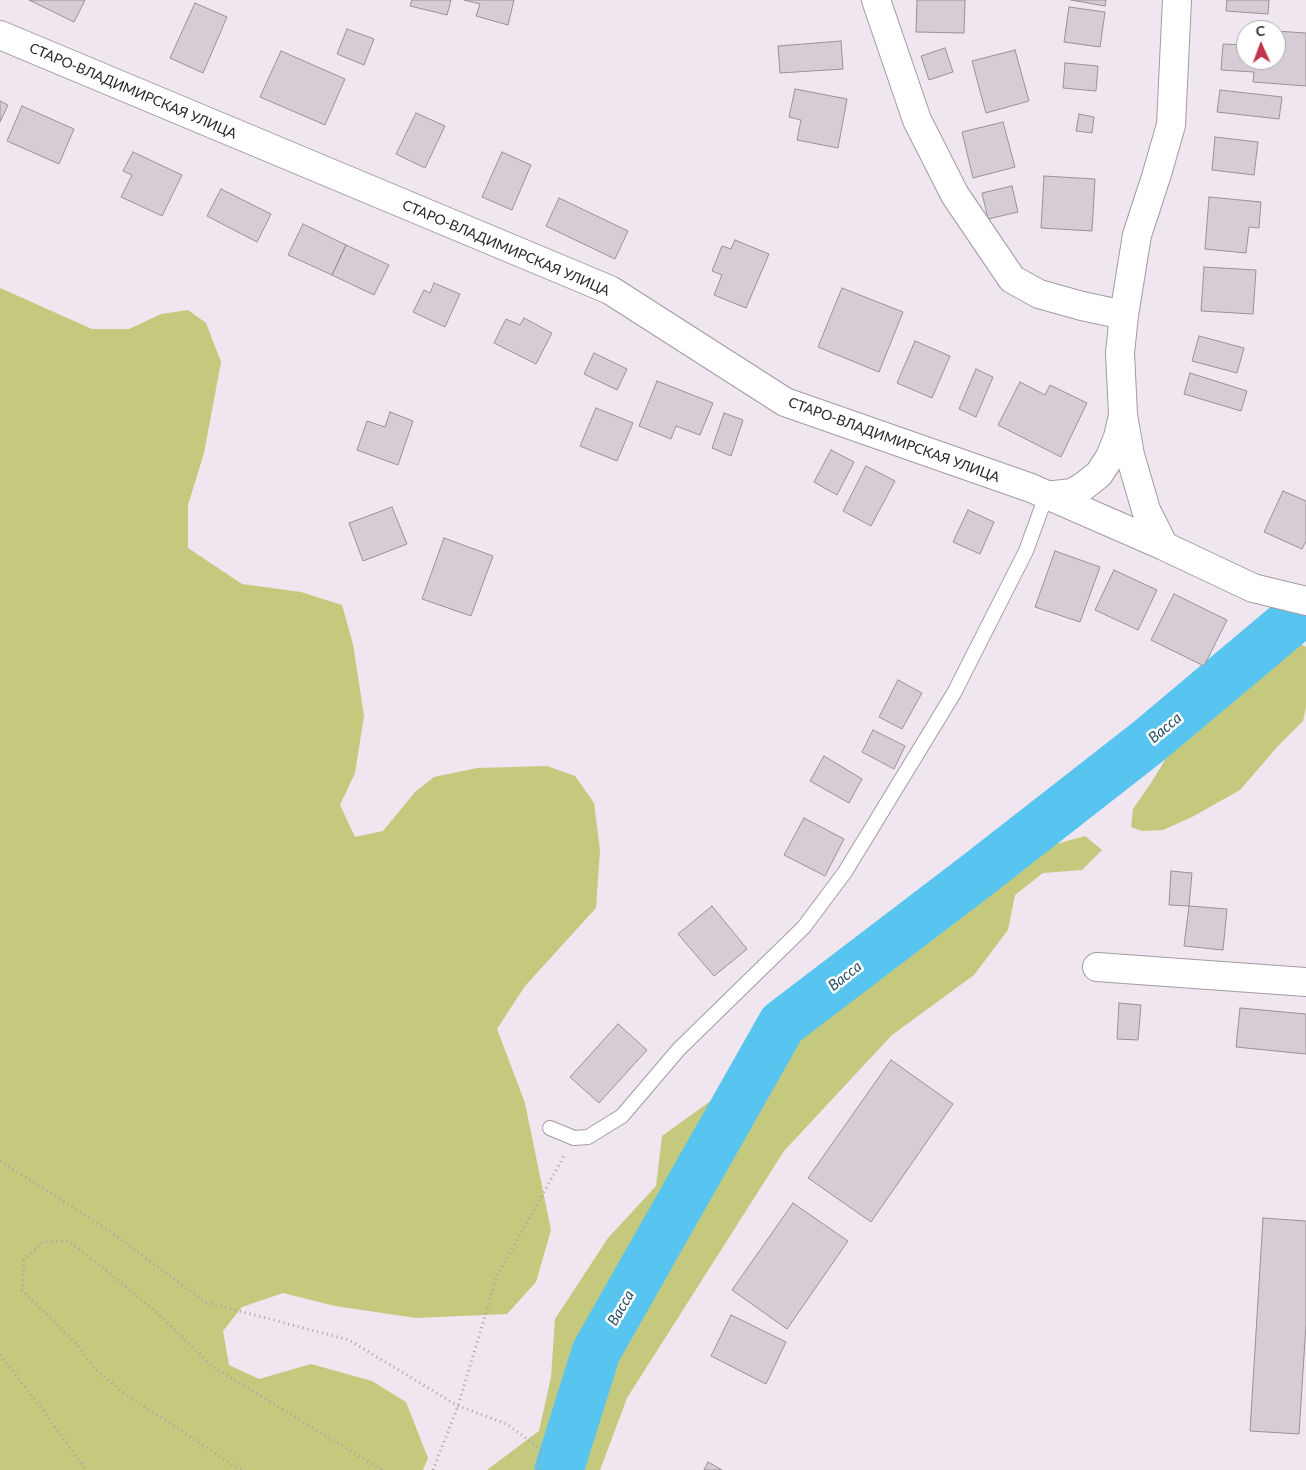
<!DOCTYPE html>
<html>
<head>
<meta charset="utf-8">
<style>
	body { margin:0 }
	#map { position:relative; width:1306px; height:1470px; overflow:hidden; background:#efe6ef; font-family:Lato,sans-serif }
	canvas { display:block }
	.north { position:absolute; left:1236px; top:20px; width:50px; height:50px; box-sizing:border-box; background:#fff; border:1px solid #aaa9aa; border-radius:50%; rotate:358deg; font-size:14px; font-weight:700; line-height:20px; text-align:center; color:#2a272a }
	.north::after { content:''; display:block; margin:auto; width:18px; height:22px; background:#c43349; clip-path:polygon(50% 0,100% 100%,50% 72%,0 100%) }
</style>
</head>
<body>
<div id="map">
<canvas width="1306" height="1470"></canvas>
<div class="north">С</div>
</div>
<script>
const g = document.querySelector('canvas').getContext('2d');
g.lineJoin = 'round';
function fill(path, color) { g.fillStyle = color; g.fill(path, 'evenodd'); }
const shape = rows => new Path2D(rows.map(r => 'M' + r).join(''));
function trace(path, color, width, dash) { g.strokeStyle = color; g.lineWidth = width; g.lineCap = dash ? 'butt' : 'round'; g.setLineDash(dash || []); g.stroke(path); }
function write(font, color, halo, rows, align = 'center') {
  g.font = font + ' Lato,sans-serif'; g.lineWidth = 5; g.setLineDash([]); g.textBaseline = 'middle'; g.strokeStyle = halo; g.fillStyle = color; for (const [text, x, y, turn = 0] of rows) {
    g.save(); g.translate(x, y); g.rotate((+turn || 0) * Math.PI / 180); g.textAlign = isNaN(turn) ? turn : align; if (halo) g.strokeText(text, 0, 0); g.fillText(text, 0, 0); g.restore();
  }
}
fill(shape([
	[0,288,92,329,129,329,161,314,188,310,206,323,221,362,204,453,188,505,188,548,242,584,301,592,342,605,353,644,364,716,355,773,340,805,355,837,383,831,415,792,434,777,477,768,547,766,575,776,594,803,600,850,596,908,525,986,497,1029,525,1103,551,1230,536,1282,507,1314,416,1318,335,1306,283,1293,242,1307,223,1331,229,1365,259,1379,311,1364,372,1381,406,1402,428,1458,423,1470,0,1470],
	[1289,638,1306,647,1306,707,1303,721,1278,746,1240,790,1192,817,1163,830,1142,831,1131,827,1133,809,1151,783,1182,732,1233,693,1246,672,1256,648,1268,641],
	[1085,836,1102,850,1082,870,1043,873,1015,895,1008,930,974,975,892,1035,784,1151,627,1398,600,1470,487,1470,539,1431,551,1377,555,1319,608,1238,656,1186,662,1136,716,1097,801,1021,880,971,950,911,993,884,1042,848]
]), '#c4c97d');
trace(shape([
	[559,1470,596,1352,782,1024,980,873,1149,741,1299,615]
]), '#57c5f0', 49);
const building = shape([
	[29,0,85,0,74,22,29,0],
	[412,0,451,0,447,15,410,6,412,0],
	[464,0,514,0,508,25,476,16,480,4,464,0],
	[917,0,965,0,964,33,916,32,917,0],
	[1071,0,1106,0,1105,6,1071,0],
	[1227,0,1269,0,1268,14,1226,11,1227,0],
	[195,3,227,17,203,73,170,58,195,3],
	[1069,7,1105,12,1100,47,1064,42,1069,7],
	[347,29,374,39,364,65,337,54,347,29],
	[1276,31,1306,33,1306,86,1253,82,1254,72,1221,70,1223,44,1246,45,1246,60,1276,60,1276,31],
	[841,41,843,69,780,73,778,46,841,41],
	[945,48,953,72,929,80,921,56,945,48],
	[1015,50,1029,101,986,113,972,61,1015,50],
	[281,51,345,79,325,125,260,97,281,51],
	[1065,63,1098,66,1096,91,1063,88,1065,63],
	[795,89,847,99,838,148,797,140,801,120,789,117,795,89],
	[1220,90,1282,97,1279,119,1217,112,1220,90],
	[0,101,8,105,0,122,0,101],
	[22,106,74,129,59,164,7,141,22,106],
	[416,113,445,126,425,168,396,154,416,113],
	[1079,114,1094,117,1092,133,1076,131,1079,114],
	[1003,122,1015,167,973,178,962,132,1003,122],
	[1215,137,1258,142,1254,175,1212,170,1215,137],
	[133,152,182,175,162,216,121,197,132,175,123,171,133,152],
	[502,152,531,165,512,210,482,197,502,152],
	[1044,176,1095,179,1092,231,1041,228,1044,176],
	[1012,186,1018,212,988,219,982,193,1012,186],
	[221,189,271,214,257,242,207,216,221,189],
	[1209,197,1261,202,1259,228,1249,227,1246,253,1205,249,1209,197],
	[559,198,628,231,615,259,546,226,559,198],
	[303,224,346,245,332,275,288,255,303,224],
	[735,240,769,254,746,308,714,295,722,275,712,271,722,246,731,249,735,240],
	[346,245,389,265,374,295,332,275,346,245],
	[1204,267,1256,270,1253,314,1201,311,1204,267],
	[434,283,460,294,445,327,413,312,424,290,430,293,434,283],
	[842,288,903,312,879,372,818,347,842,288],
	[524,318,552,333,536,364,494,343,506,319,520,325,524,318],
	[1199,336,1244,348,1237,373,1192,361,1199,336],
	[915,341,950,356,932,398,897,383,915,341],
	[594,353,627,369,617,390,584,374,594,353],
	[976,369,993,377,976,417,959,409,976,369],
	[1190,373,1247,391,1241,411,1184,394,1190,373],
	[657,381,713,403,700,435,676,426,671,439,639,426,657,381],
	[1020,382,1045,395,1050,385,1087,403,1061,457,998,425,1020,382],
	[596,408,633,423,617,461,580,446,596,408],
	[390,412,413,421,398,465,357,450,367,421,385,427,390,412],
	[724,413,743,420,731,456,712,448,724,413],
	[831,450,854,462,837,495,814,482,831,450],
	[866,466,895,481,871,526,843,511,866,466],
	[1283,491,1306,501,1306,541,1302,549,1264,532,1283,491],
	[392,507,407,544,363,561,349,523,392,507],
	[968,510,994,522,980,554,953,542,968,510],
	[444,538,493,556,471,616,422,599,444,538],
	[1055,551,1100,567,1080,622,1035,607,1055,551],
	[1114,570,1157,590,1138,630,1095,610,1114,570],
	[1174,594,1227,620,1204,666,1151,640,1174,594],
	[898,680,922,693,902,729,879,717,898,680],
	[873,730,905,746,894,769,862,752,873,730],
	[824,756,862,779,849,803,810,781,824,756],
	[804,818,844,839,825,876,784,855,804,818],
	[1171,871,1192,873,1189,906,1169,905,1171,871],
	[712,906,747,949,714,976,678,934,712,906],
	[1189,906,1227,909,1223,950,1184,946,1189,906],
	[1119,1003,1141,1005,1138,1040,1117,1039,1119,1003],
	[1240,1008,1306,1014,1306,1054,1236,1047,1240,1008],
	[618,1024,647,1050,599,1103,570,1077,618,1024],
	[891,1060,953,1104,871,1222,808,1178,891,1060],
	[793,1203,848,1241,787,1329,732,1290,793,1203],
	[1263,1218,1306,1221,1306,1324,1299,1434,1250,1431,1263,1218],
	[731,1315,786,1342,766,1384,711,1356,731,1315],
	[708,1462,722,1470,704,1470,708,1462]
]);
fill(building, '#d5ccd5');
trace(building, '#999199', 1);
const lane = shape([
	[550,1128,574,1138,588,1137,622,1116,679,1049,804,927,845,872,954,693,1026,551,1046,496]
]);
const street = shape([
	[876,0,917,120,955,195,1012,279,1039,294,1082,306,1124,315,1120,353,1123,415,1130,455,1146,510,1164,546],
	[0,35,610,290,785,402,1031,488,1164,546,1253,588,1306,601],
	[1124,315,1137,235,1156,177,1171,125,1177,0],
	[1046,496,1072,493,1084,486,1099,474,1110,457,1118,437,1122,420],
	[1097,967,1306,982]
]);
trace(lane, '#a39ba3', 16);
trace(street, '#a39ba3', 30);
trace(shape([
	[0,1161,108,1230,205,1302,349,1340,458,1406,507,1424,542,1450,538,1470],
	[0,1355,40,1406,86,1470],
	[241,1470,124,1393,95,1369,75,1342,22,1290,24,1260,43,1242,68,1241,107,1271,164,1319,213,1367,382,1470],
	[433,1470,458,1406,497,1276,564,1156]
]), '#a8a1a8', 3, [1, 4]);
trace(lane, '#fff', 14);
trace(street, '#fff', 28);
write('14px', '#2a272a', '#fff', [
	["СТАРО-ВЛАДИМИРСКАЯ УЛИЦА",133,91,23],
	["СТАРО-ВЛАДИМИРСКАЯ УЛИЦА",506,248,23],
	["СТАРО-ВЛАДИМИРСКАЯ УЛИЦА",894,440,20]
]);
write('italic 15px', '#225062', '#fff', [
	["Васса",1165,728,-40],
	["Васса",845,976,-38],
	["Васса",621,1308,-60]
]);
</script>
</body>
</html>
